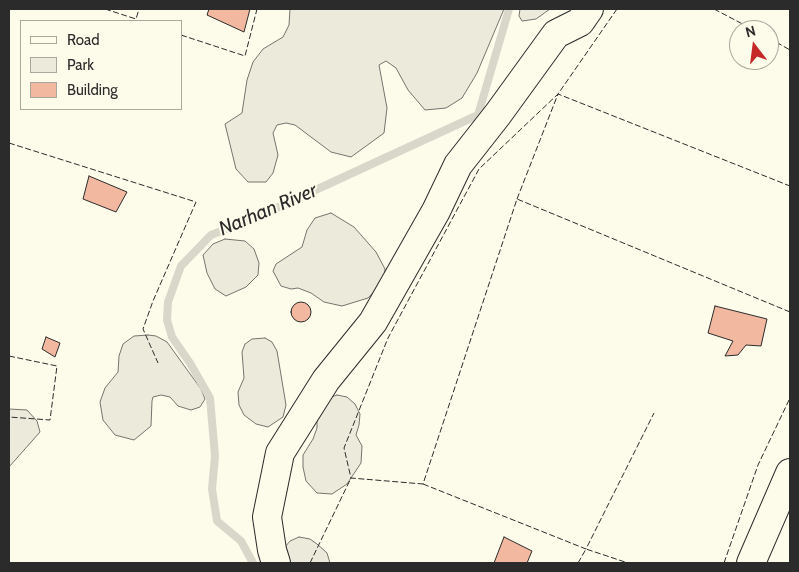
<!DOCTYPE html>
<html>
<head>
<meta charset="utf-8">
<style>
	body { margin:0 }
	#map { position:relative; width:799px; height:572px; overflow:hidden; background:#fdfbea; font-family:Cabin,sans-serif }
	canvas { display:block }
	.frame { position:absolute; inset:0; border:10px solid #2b2b2b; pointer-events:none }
	.legend { position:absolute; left:20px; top:20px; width:162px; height:90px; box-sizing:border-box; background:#fdfbea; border:1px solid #a9a89e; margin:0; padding:6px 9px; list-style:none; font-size:15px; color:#2b2b2b }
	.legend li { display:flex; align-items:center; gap:10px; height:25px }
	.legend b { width:25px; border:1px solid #a9a89e }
	.north { position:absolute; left:729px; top:20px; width:50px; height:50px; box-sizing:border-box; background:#fdfbea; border:1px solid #a9a89e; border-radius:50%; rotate:345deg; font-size:14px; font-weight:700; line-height:20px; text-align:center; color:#2b2b2b }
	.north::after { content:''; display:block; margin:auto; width:18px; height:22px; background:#c62828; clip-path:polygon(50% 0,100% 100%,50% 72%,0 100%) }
</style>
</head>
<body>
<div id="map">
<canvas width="799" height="572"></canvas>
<div class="frame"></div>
<ul class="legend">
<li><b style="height:6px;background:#fdfbea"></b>Road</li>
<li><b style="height:14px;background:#ecebdb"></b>Park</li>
<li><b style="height:14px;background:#f2b8a0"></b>Building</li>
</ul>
<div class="north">N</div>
</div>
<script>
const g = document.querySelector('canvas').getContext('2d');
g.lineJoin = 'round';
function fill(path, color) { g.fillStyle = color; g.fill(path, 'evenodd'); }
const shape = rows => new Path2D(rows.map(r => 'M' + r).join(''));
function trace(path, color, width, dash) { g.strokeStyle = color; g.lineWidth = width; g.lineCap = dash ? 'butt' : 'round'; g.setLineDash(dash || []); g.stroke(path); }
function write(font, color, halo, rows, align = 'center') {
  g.font = font + ' Cabin,sans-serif'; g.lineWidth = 4; g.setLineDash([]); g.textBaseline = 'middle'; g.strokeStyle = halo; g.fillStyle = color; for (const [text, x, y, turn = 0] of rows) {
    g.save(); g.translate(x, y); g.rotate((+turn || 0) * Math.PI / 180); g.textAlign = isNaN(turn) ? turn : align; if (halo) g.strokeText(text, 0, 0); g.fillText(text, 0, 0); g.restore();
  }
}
const green = shape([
	[290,9,504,9,477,73,462,98,446,108,425,110,408,90,396,68,386,61,379,65,387,108,384,133,351,157,331,152,295,125,286,123,277,125,273,133,278,155,273,173,266,182,248,182,236,169,225,124,242,113,247,80,253,62,263,49,283,37,289,25,290,9],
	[520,9,550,9,536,19,522,21,519,16,520,9],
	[331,213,354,227,376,252,385,269,384,281,368,298,342,306,324,302,311,293,298,288,291,289,281,286,273,271,276,264,302,247,307,230,315,218,331,213],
	[225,239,245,241,254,249,259,263,258,275,246,287,226,296,215,289,207,273,203,255,213,244,225,239],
	[148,335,156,336,167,342,201,389,205,399,200,407,191,410,178,406,170,397,161,395,153,397,152,401,151,426,134,440,115,435,103,420,100,402,105,388,118,372,119,356,123,344,134,336,148,335],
	[265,338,272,342,277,351,286,405,283,417,268,427,256,424,244,415,239,405,238,392,244,378,242,352,245,344,252,339,265,338],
	[337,395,347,397,355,404,360,414,359,425,356,435,362,446,361,463,347,484,332,494,317,493,306,481,303,467,303,455,313,439,317,428,317,416,326,399,337,395],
	[9,409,27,410,37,421,40,432,9,467,9,409],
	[299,537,310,539,317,544,327,553,330,563,287,563,285,547,290,541,299,537]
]);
fill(green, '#ecebdb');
trace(green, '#74746e', 1);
trace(shape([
	[253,563,241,541,217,521,212,489,215,456,210,398,190,363,172,337,167,320,168,302,181,266,211,235,257,217,478,115,509,9]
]), '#d8d7c9', 8);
const building = shape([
	[209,9,250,9,244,32,207,15,209,9],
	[89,176,127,192,116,212,83,199,89,176],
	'291 312a10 10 0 1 1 20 0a10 10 0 1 1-20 0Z',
	[715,306,767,319,761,346,746,345,738,355,725,356,733,341,708,333,715,306],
	[46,337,60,343,55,357,42,349,46,337],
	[504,537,532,551,527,563,494,563,504,537]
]);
fill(building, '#f2b8a0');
trace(building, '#2b2b2b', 1);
const minor = shape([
	[276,563,272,550,267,517,280,453,326,380,373,322,436,211,458,165,498,114,556,34,580,22,589,9],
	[751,563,790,473]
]);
trace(minor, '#2b2b2b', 30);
trace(minor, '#fdfbea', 28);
trace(shape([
	[105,9,136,19,139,9],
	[617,9,558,94,479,169,388,338,344,448,351,478,423,484,517,199,790,312],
	[714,9,754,30],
	[181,35,245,56,257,9],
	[769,38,790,50],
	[9,143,196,202,153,301,143,329,158,363],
	[517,199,558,94,790,186],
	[9,356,57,366,50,420,9,417],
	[423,484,586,549,654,413],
	[790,533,790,534],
	[9,561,9,563],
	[310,563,351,478],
	[578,563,586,549,628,563],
	[724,563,758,465,790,398]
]), '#2b2b2b', 1, [6, 2.5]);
write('italic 20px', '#2b2b2b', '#fdfbea', [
	["Narhan River",268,210,-23]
]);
</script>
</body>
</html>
